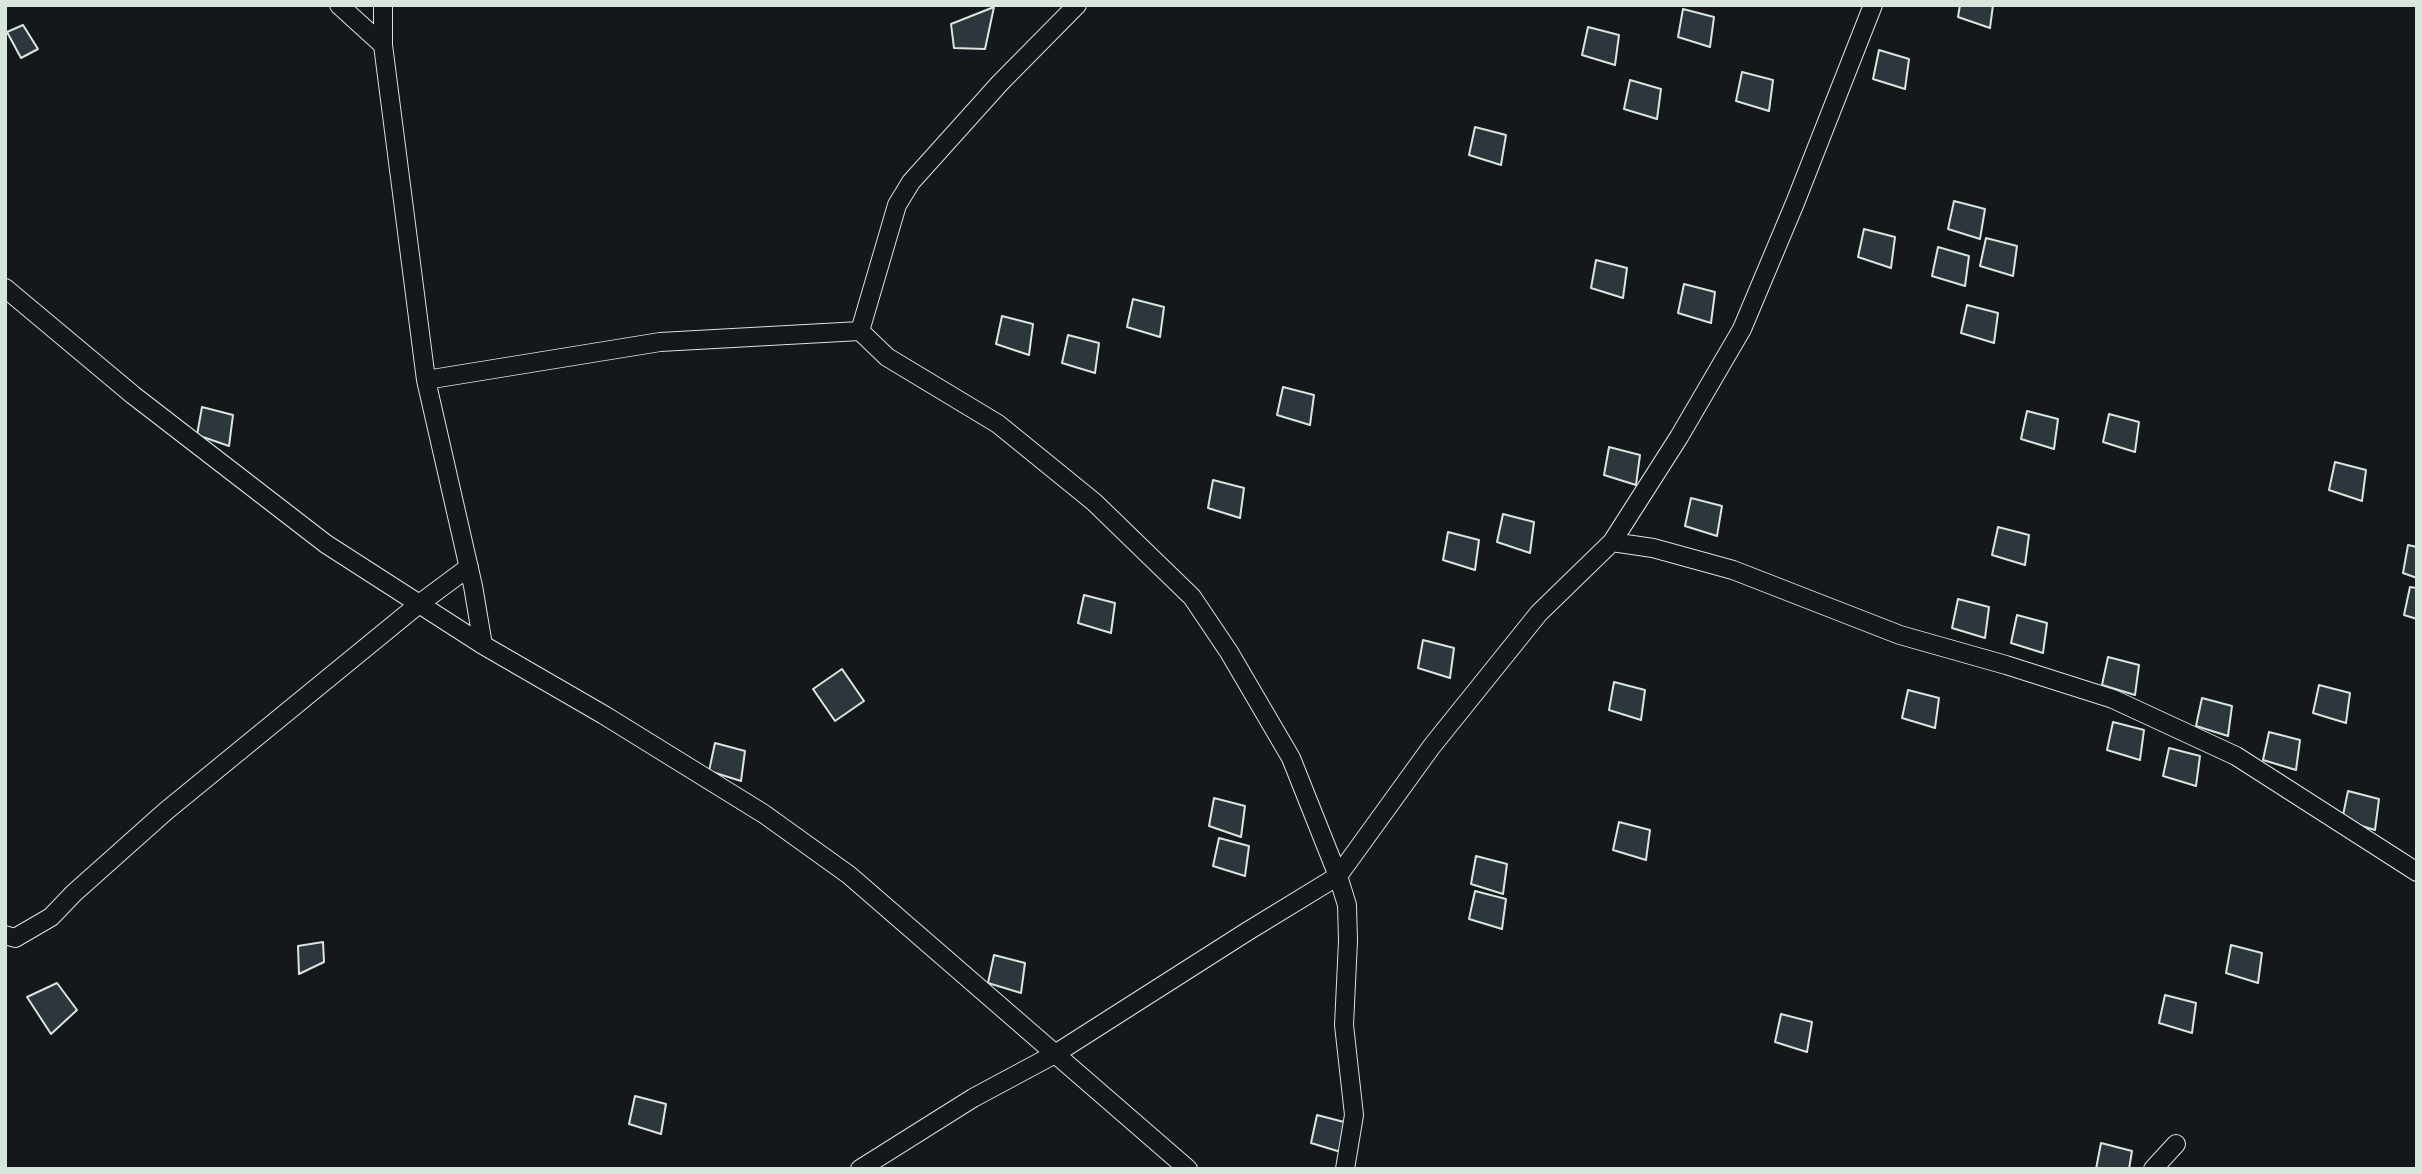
<!DOCTYPE html>
<html>
<head>
<meta charset="utf-8">
<style>
	body { margin:0 }
	#map { position:relative; width:2422px; height:1174px; overflow:hidden; background:#14181c; font-family:Helvetica,sans-serif }
	canvas { display:block }
	.frame { position:absolute; inset:0; border:7px solid #d8e6dc; pointer-events:none }
</style>
</head>
<body>
<div id="map">
<canvas width="2422" height="1174"></canvas>
<div class="frame"></div>
</div>
<script>
const g = document.querySelector('canvas').getContext('2d');
g.lineJoin = 'round';
function fill(path, color) { g.fillStyle = color; g.fill(path, 'evenodd'); }
const shape = rows => new Path2D(rows.map(r => 'M' + r).join(''));
function trace(path, color, width, dash) { g.strokeStyle = color; g.lineWidth = width; g.lineCap = dash ? 'butt' : 'round'; g.setLineDash(dash || []); g.stroke(path); }
const building = shape([
	[1960,5,1993,5,1990,28,1958,17,1960,5],
	[994,7,985,49,954,48,951,24,994,7],
	[1683,9,1714,17,1710,47,1678,37,1683,9],
	[23,25,38,49,21,58,7,32,23,25],
	[1588,27,1619,35,1615,65,1582,55,1588,27],
	[1879,50,1909,59,1905,89,1873,79,1879,50],
	[1742,72,1773,80,1769,111,1736,101,1742,72],
	[1630,80,1661,89,1657,119,1624,109,1630,80],
	[1475,127,1506,135,1501,165,1469,155,1475,127],
	[1954,201,1985,209,1980,239,1948,229,1954,201],
	[1864,229,1895,237,1891,268,1858,257,1864,229],
	[1986,238,2017,246,2013,276,1980,266,1986,238],
	[1938,247,1969,256,1965,286,1932,276,1938,247],
	[1596,260,1627,268,1623,298,1591,288,1596,260],
	[1684,284,1715,292,1711,323,1678,313,1684,284],
	[1133,299,1164,307,1160,337,1127,327,1133,299],
	[1967,305,1998,313,1994,343,1961,333,1967,305],
	[1002,316,1033,324,1029,355,996,344,1002,316],
	[1068,335,1099,343,1095,373,1062,363,1068,335],
	[1283,387,1314,395,1310,425,1277,415,1283,387],
	[202,407,233,415,229,446,197,435,202,407],
	[2027,411,2058,419,2054,449,2021,439,2027,411],
	[2109,414,2139,422,2135,452,2103,442,2109,414],
	[1609,447,1640,455,1636,485,1604,475,1609,447],
	[2335,462,2366,470,2362,501,2329,490,2335,462],
	[1213,480,1244,488,1240,518,1208,508,1213,480],
	[1691,498,1722,506,1717,536,1685,526,1691,498],
	[1503,514,1534,522,1530,553,1497,542,1503,514],
	[1998,527,2029,535,2025,565,1992,555,1998,527],
	[1448,532,1479,540,1475,570,1443,560,1448,532],
	[2408,545,2417,547,2417,578,2403,573,2408,545],
	[2410,587,2417,588,2417,619,2404,615,2410,587],
	[1084,595,1115,603,1111,633,1078,623,1084,595],
	[1958,599,1989,607,1985,638,1952,628,1958,599],
	[2017,615,2047,623,2043,653,2011,643,2017,615],
	[1423,640,1454,648,1450,678,1418,668,1423,640],
	[2108,657,2139,665,2135,695,2102,685,2108,657],
	[842,669,864,701,835,721,813,689,842,669],
	[1614,682,1645,690,1641,720,1609,710,1614,682],
	[2319,685,2350,693,2346,723,2313,713,2319,685],
	[1908,690,1939,698,1935,728,1902,718,1908,690],
	[2202,698,2232,706,2228,736,2196,726,2202,698],
	[2113,722,2144,730,2140,760,2107,750,2113,722],
	[2269,732,2300,740,2296,770,2263,760,2269,732],
	[715,743,745,751,741,781,709,771,715,743],
	[2169,748,2200,756,2196,786,2163,776,2169,748],
	[2348,791,2379,799,2375,830,2342,820,2348,791],
	[1214,798,1245,806,1241,837,1209,826,1214,798],
	[1619,822,1650,830,1646,860,1613,850,1619,822],
	[1219,838,1249,846,1245,876,1213,866,1219,838],
	[1476,856,1507,864,1503,894,1471,884,1476,856],
	[1475,891,1506,899,1502,929,1469,919,1475,891],
	[323,942,324,962,299,974,298,946,323,942],
	[2231,945,2262,953,2258,983,2226,973,2231,945],
	[994,955,1025,963,1021,993,988,983,994,955],
	[57,983,77,1010,51,1034,27,997,57,983],
	[2165,995,2196,1003,2192,1033,2159,1023,2165,995],
	[1781,1014,1812,1022,1807,1052,1775,1042,1781,1014],
	[635,1096,666,1104,661,1134,629,1124,635,1096],
	[1317,1115,1348,1123,1344,1153,1311,1143,1317,1115],
	[2101,1143,2132,1151,2129,1169,2096,1169,2101,1143]
]);
fill(building, '#2c363c');
trace(building, '#d8e6dc', 2);
const minor = shape([
	[339,5,383,45],
	[383,5,383,45,426,380,473,586,483,645],
	[5,288,133,395,326,544,483,645,604,715,764,814,849,875,1188,1169],
	[860,331,897,205,911,182,1000,83,1077,5],
	[426,380,660,342,860,331,887,357,998,424,1094,502,1192,597,1229,652,1291,758,1338,876,1347,905,1348,941,1344,1025,1354,1115,1345,1169],
	[1612,542,1679,437,1742,329,1795,203,1873,5],
	[5,935,15,938,51,917,74,893,166,811,419,604,469,567],
	[860,1169,973,1098,1055,1054,1248,931,1338,876,1432,746,1539,613,1612,542,1653,548,1733,570,1900,635,2006,665,2113,699,2236,756,2417,872],
	[2153,1169,2176,1144]
]);
trace(minor, '#d8e6dc', 20);
trace(minor, '#14181c', 18);
</script>
</body>
</html>
